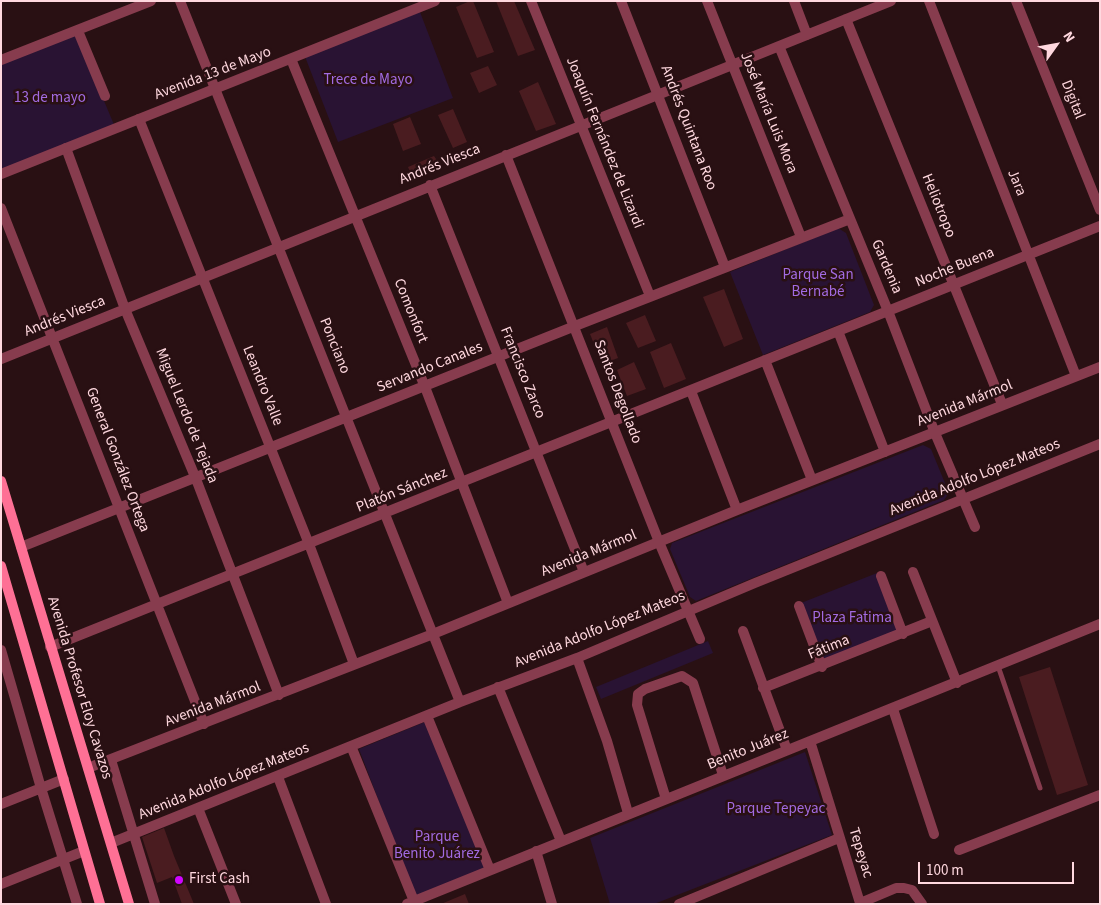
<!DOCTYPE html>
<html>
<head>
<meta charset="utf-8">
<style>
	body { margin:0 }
	#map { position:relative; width:1101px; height:905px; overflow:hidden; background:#291013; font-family:"Source Sans 3",sans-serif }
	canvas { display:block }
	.frame { position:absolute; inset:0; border:2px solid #ffd8df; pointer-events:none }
	.north { position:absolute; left:1031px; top:20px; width:50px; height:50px; -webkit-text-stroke:4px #291013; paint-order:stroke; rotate:58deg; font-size:14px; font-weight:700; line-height:20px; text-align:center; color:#ffd8df }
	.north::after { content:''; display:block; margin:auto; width:18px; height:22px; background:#ffd8df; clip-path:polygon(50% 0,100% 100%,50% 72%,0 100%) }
	.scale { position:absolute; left:918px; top:862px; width:156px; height:22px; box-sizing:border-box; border:2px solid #ffd8df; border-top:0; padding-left:6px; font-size:15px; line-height:18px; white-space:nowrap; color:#ffd8df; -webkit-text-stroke:4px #291013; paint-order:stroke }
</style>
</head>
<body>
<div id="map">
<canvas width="1101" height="905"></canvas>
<div class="frame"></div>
<div class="north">N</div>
<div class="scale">100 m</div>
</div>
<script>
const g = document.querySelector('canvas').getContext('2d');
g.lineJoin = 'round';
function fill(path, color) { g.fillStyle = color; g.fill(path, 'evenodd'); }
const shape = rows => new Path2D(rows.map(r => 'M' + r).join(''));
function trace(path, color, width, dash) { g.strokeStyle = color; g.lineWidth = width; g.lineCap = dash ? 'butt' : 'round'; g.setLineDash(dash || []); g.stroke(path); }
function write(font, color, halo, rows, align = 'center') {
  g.font = font + ' "Source Sans 3",sans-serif'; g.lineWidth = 5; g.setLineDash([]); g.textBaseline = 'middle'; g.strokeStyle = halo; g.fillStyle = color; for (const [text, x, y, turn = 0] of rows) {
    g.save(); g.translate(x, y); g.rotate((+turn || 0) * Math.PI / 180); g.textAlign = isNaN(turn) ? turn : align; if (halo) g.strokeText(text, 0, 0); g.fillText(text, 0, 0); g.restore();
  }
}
fill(shape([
	[420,12,453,98,338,142,304,54],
	[76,34,115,127,1,171,1,62],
	[838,228,846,233,874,305,870,312,763,355,730,272],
	[923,445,931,449,949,493,944,500,696,601,690,597,670,549,672,543],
	[877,573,902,635,825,665,801,603],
	[708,641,713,653,601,699,596,687],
	[427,721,490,870,415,897,359,749],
	[805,752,832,835,654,904,610,904,590,838]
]), '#291333');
fill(shape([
	[470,1,473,1,494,52,477,58,456,7],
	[496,1,514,1,535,50,518,56],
	[488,66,497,85,479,93,470,73],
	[538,82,556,124,536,131,519,91],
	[453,109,467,142,453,148,438,115],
	[410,117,421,144,403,151,393,124],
	[434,156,438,162,411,174,408,167],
	[724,289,743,339,724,347,703,297],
	[645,315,656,341,638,348,626,323],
	[607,327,618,358,602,364,590,334],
	[671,343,686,379,664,388,650,352],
	[634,362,646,389,627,396,617,370],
	[1050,667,1088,785,1057,795,1019,677],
	[164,828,174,856,194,904,182,904,172,877,157,883,142,837],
	[465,894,469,904,441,904]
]), '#4a1c20');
trace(shape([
	[998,666,1040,788]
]), '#873c4e', 5);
trace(shape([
	[180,1,460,702],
	[531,1,650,296],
	[621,1,725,267],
	[707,1,801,237],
	[794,1,807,35],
	[929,1,1076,376],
	[1016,1,1100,210],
	[846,19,1002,404],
	[78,31,105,96],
	[779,46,888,311,935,433,975,527],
	[291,59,425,387,508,603],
	[1,60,151,1],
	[139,119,309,544,354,664],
	[66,148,125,309,196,479,279,695],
	[506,155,659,542,700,639],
	[430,185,584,572],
	[1,208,204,724],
	[838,331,885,452],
	[1,359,891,1],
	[765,360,812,480],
	[691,391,737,510],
	[21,547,575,326,850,219],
	[913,572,957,683],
	[881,576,903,634],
	[799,606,822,667],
	[743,631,787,750],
	[50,647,1100,226],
	[1,650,41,788,77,904],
	[577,658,607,741,628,813],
	[498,687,561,841],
	[763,688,932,621],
	[893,709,934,834],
	[427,716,490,870],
	[810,741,860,903,896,888,904,888,912,890,922,904],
	[351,746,414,901],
	[111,760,155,904],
	[88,768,433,634,737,510,1100,367],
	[278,777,326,904],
	[666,799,637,705,638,694,645,689,682,676,693,683,723,775],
	[1,804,64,779],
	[198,808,236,904],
	[111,843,460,702,577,658,755,583,1100,444],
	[959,850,1100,795],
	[536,851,552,904],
	[1,884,84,851],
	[407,904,1100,624],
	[679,904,839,838]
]), '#873c4e', 10);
trace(shape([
	[1,174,435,1]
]), '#873c4e', 10);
trace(shape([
	[1,481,129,904],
	[1,566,100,904]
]), '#fe7095', 10);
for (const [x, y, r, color] of [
	[179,880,5,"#d005fe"]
]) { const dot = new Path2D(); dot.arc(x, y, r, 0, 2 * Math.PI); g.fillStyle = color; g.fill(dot); trace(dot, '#291013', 2); }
write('15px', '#ffd8df', '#291013', [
	["Avenida 13 de Mayo",213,74,-21],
	["Digital",1072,100,68],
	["José María Luis Mora",768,113,68],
	["Andrés Quintana Roo",688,128,69],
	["Joaquín Fernández de Lizardi",604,143,68],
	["Andrés Viesca",440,165,-22],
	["Jara",1016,183,68],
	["Heliotropo",938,206,68],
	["Gardenia",886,267,67],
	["Noche Buena",955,268,-22],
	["Comonfort",410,311,68],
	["Andrés Viesca",65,317,-22],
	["Ponciano",334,346,68],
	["Servando Canales",430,368,-22],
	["Francisco Zarco",522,373,68],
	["Leandro Valle",262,386,68],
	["Santos Degollado",617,392,69],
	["Avenida Mármol",965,404,-22],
	["Miguel Lerdo de Tejada",186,416,68],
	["General González Ortega",117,460,69],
	["Avenida Adolfo López Mateos",975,478,-22],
	["Platón Sánchez",402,491,-22],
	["Avenida Mármol",589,554,-22],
	["Avenida Adolfo López Mateos",600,630,-22],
	["Fátima",829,648,-22],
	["Avenida Profesor Eloy Cavazos",79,688,73],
	["Avenida Mármol",213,705,-21],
	["Benito Juárez",748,750,-22],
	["Avenida Adolfo López Mateos",224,782,-22],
	["Tepeyac",860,853,73]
]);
write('15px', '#a26be2', '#291013', [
	["Trece de Mayo",368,81],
	["13 de mayo",50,99],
	["Parque San",818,276],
	["Bernabé",818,293],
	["Plaza Fatima",852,619],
	["Parque Tepeyac",776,810],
	["Parque",437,838],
	["Benito Juárez",437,855]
]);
write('15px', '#ffd8df', '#291013', [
	["First Cash",189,880]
], 'left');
</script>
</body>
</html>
